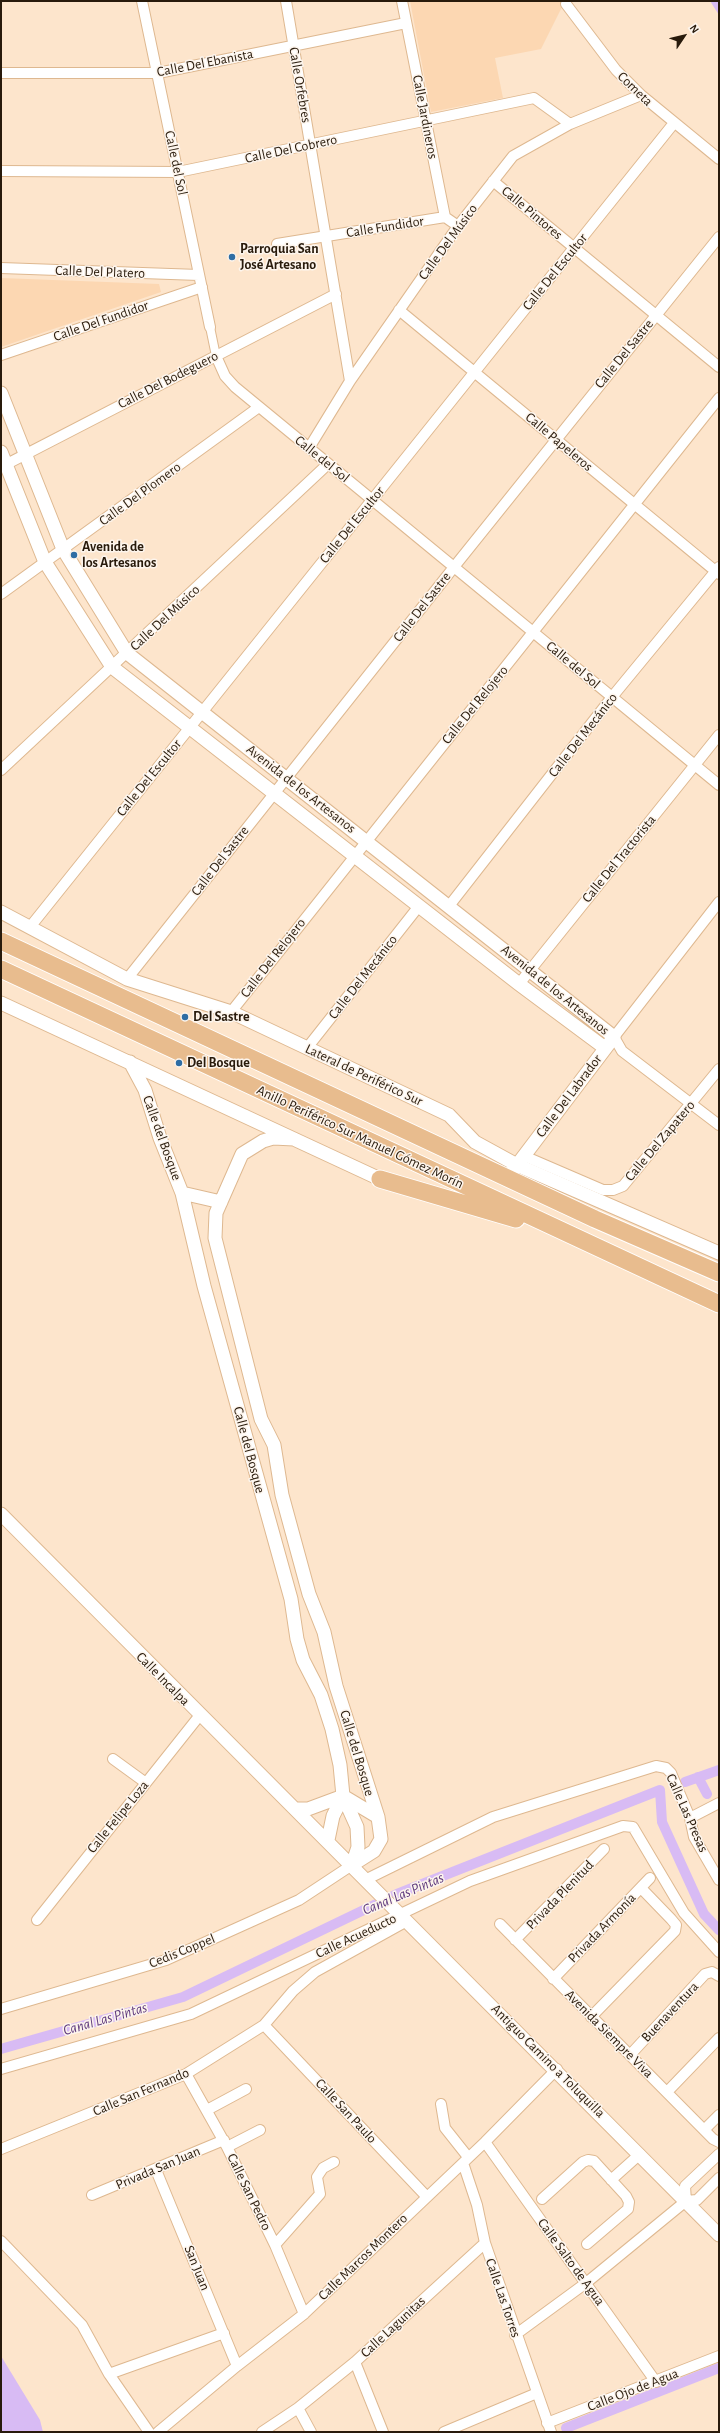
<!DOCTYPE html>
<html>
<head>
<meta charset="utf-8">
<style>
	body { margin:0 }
	#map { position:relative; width:720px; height:2433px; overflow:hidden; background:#fde5cc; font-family:"Alegreya Sans",sans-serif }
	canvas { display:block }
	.frame { position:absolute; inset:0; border:2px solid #281a0b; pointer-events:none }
	.north { position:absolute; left:664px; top:16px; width:40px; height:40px; -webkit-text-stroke:3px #fdf5ed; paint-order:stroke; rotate:55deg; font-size:11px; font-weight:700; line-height:16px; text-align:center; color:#281a0b }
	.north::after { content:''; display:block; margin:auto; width:14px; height:18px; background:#281a0b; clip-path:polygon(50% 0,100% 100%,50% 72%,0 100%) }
</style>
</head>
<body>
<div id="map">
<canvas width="720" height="2433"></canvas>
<div class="frame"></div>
<div class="north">N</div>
</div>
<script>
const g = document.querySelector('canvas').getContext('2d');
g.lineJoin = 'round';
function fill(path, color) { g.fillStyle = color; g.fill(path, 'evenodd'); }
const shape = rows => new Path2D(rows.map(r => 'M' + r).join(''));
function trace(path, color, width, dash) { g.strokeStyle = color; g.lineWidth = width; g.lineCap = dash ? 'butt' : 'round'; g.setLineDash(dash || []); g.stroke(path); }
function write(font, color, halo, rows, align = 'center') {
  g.font = font + ' "Alegreya Sans",sans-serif'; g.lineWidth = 3; g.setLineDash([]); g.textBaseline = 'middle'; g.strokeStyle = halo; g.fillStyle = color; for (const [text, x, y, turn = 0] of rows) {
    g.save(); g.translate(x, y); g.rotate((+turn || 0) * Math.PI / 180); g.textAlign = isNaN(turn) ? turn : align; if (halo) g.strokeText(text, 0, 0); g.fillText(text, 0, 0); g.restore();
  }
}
fill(shape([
	[410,1,565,1,541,49,495,58,503,98,431,112],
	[1,278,159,284,161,292,1,347]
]), '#fcd7b2');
fill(shape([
	[710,1,719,1,719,15],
	[1,2356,40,2420,43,2432,1,2432]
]), '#d8bbf4');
trace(shape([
	[698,1777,707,1794],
	[685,1782,719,1770],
	[1,2049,183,1997,397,1894,660,1790,662,1822,704,1914,719,1930],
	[566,2428,719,2368]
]), '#d8bbf4', 10);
const pedestrian = shape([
	[210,327,216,356]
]);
const minor = shape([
	[142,1,210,327],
	[286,1,350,381],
	[402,1,445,217,458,226],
	[566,4,616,70,641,95,719,159],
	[1,73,158,73,406,23],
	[1,171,178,172,534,98,570,124],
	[493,181,719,367],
	[277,244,445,217],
	[1,268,199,275],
	[399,310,719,574],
	[1,355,202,287],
	[216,356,225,376,235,387,719,785],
	[309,448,350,381,458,226,513,156,570,124,641,95],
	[1,467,336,294],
	[1,594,259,407],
	[1,770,328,464],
	[719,902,614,1037,622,1051,719,1125],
	[449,906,612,697,719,567],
	[30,927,674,123],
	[127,979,454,567,719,237],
	[519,984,719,735],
	[231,1012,719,398],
	[307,1048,419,906],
	[524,1156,603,1190,613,1190,623,1186,719,1069],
	[113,1759,146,1783],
	[690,1818,719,1803],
	[365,1880,493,1817,656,1766,666,1768,671,1773,690,1818,694,1837,719,1880],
	[37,1920,200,1715],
	[500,1924,713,2139,719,2142],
	[515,1940,604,1849],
	[553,1979,650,1878],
	[1,2009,166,1960,299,1900,352,1865],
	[591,2017,675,1931,676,1925,671,1919,641,1888],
	[264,2025,427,2197],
	[630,2055,705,1974,712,1972,719,1976],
	[1,2069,191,2014,470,1881,623,1826,633,1827,684,1913,719,1952],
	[186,2074,227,2147,275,2245,304,2314],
	[667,2092,719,2038],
	[441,2104,445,2128,468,2157],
	[207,2110,246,2089],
	[704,2130,719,2115],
	[485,2142,656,2382],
	[227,2147,260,2130],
	[1,2149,186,2074,264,2025,293,1991,315,1972,407,1921],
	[463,2163,477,2205,485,2243,551,2432],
	[156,2170,237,2366],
	[611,2180,640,2154],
	[92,2195,224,2140],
	[542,2199,583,2162,588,2160,594,2161,626,2196,629,2202,628,2209,587,2244],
	[686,2201,685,2186,719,2154],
	[1,2241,82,2325,109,2374,149,2432],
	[275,2245,320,2194,317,2177,323,2168,334,2162],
	[515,2335,586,2283,686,2201,697,2200,719,2178],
	[355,2362,383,2432],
	[109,2374,224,2333],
	[298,2408,311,2432],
	[547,2423,719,2356],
	[158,2432,237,2366,304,2314,485,2142,557,2069],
	[262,2432,298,2408,355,2362,485,2243],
	[444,2432,537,2393]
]);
const tertiary = shape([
	[1,393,63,549,127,653,614,1037,508,1177],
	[1,452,45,562,112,667,519,984,605,1048],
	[1,912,127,979,231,1012,449,1115,475,1142,517,1165,719,1253],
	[1,1003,380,1179],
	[130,1062,145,1090,160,1138,182,1193,204,1286,291,1599,297,1639,303,1660,321,1695,332,1729,340,1765,343,1796,333,1816,328,1840],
	[294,1139,273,1138,263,1141,242,1154,216,1213,215,1238,261,1419,274,1445,282,1495,309,1594,324,1632,336,1686,378,1817,381,1839,374,1851,352,1865],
	[182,1193,221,1202],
	[1,1514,719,2235],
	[343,1796,357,1827,358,1847,352,1865],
	[343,1796,378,1817],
	[295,1809,308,1809,343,1796]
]);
const trunk = shape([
	[1,941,595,1219,719,1273],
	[1,969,719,1304],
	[380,1179,516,1219]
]);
trace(pedestrian, '#deb890', 10);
trace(minor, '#deb890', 12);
trace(tertiary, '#deb890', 15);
trace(trunk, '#fff', 19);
trace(pedestrian, '#fff', 8);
trace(minor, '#fff', 10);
trace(tertiary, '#fff', 13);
trace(trunk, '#e8bc8e', 17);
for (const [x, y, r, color] of [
	[232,257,4,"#2e6da4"],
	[74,555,4,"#2e6da4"],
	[185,1017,4,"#2e6da4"],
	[179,1063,4,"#2e6da4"]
]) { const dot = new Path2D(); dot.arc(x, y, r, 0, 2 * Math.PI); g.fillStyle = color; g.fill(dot); trace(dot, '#fdf5ed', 1.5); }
write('14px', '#281a0b', '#fdf5ed', [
	["Calle Del Ebanista",205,63,-11],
	["Calle Orfebres",300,85,80],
	["Cometa",635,89,44],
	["Calle Jardineros",425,117,79],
	["Calle Del Cobrero",291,149,-12],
	["Calle del Sol",176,163,78],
	["Calle Pintores",532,213,40],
	["Calle Fundidor",385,227,-9],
	["Calle Del Músico",448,242,-54],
	["Calle Del Platero",100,272,2],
	["Calle Del Escultor",555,272,-51],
	["Calle Del Fundidor",101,321,-19],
	["Calle Del Sastre",624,354,-51],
	["Calle Del Bodeguero",168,380,-27],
	["Calle Papeleros",559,442,40],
	["Calle del Sol",322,459,39],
	["Calle Del Plomero",140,494,-36],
	["Calle Del Escultor",352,525,-51],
	["Calle Del Sastre",422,607,-52],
	["Calle Del Músico",165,618,-43],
	["Calle del Sol",573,665,40],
	["Calle Del Relojero",475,705,-51],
	["Calle Del Mecánico",583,735,-52],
	["Calle Del Escultor",149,778,-51],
	["Avenida de los Artesanos",301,789,38],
	["Calle Del Tractorista",619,859,-51],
	["Calle Del Sastre",220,861,-52],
	["Calle Del Relojero",273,958,-52],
	["Calle Del Mecánico",363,977,-52],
	["Avenida de los Artesanos",555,990,39],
	["Lateral de Periférico Sur",364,1075,25],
	["Calle Del Labrador",569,1096,-53],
	["Anillo Periférico Sur Manuel Gómez Morín",360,1137,25],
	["Calle del Bosque",162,1138,70],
	["Calle Del Zapatero",660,1141,-50],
	["Calle del Bosque",249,1450,75],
	["Calle Incalpa",163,1679,45],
	["Calle del Bosque",357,1753,73],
	["Calle Las Presas",687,1813,66],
	["Calle Felipe Loza",118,1817,-51],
	["Privada Plenitud",560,1895,-46],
	["Privada Armonía",602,1928,-46],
	["Calle Acueducto",356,1936,-25],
	["Cedis Coppel",182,1951,-22],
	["Buenaventura",670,2012,-47],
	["Avenida Siempre Viva",609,2034,45],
	["Antiguo Camino a Toluquilla",548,2061,45],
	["Calle San Fernando",141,2092,-23],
	["Calle San Paulo",346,2111,47],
	["Privada San Juan",158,2168,-23],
	["Calle San Pedro",249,2192,64],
	["Calle Marcos Montero",363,2257,-44],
	["Calle Salto de Agua",571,2262,54],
	["San Juan",197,2268,68],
	["Calle Las Torres",503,2298,71],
	["Calle Lagunitas",393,2327,-43],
	["Calle Ojo de Agua",633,2390,-21]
]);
write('bold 14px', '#281a0b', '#fdf5ed', [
	["Parroquia San",240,249],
	["José Artesano",240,265],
	["Avenida de",82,547],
	["los Artesanos",82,563],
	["Del Sastre",193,1017],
	["Del Bosque",187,1063]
], 'left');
write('italic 15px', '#603b7f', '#fdf5ed', [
	["Canal Las Pintas",403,1894,-23],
	["Canal Las Pintas",105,2019,-16]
]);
</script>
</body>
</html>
